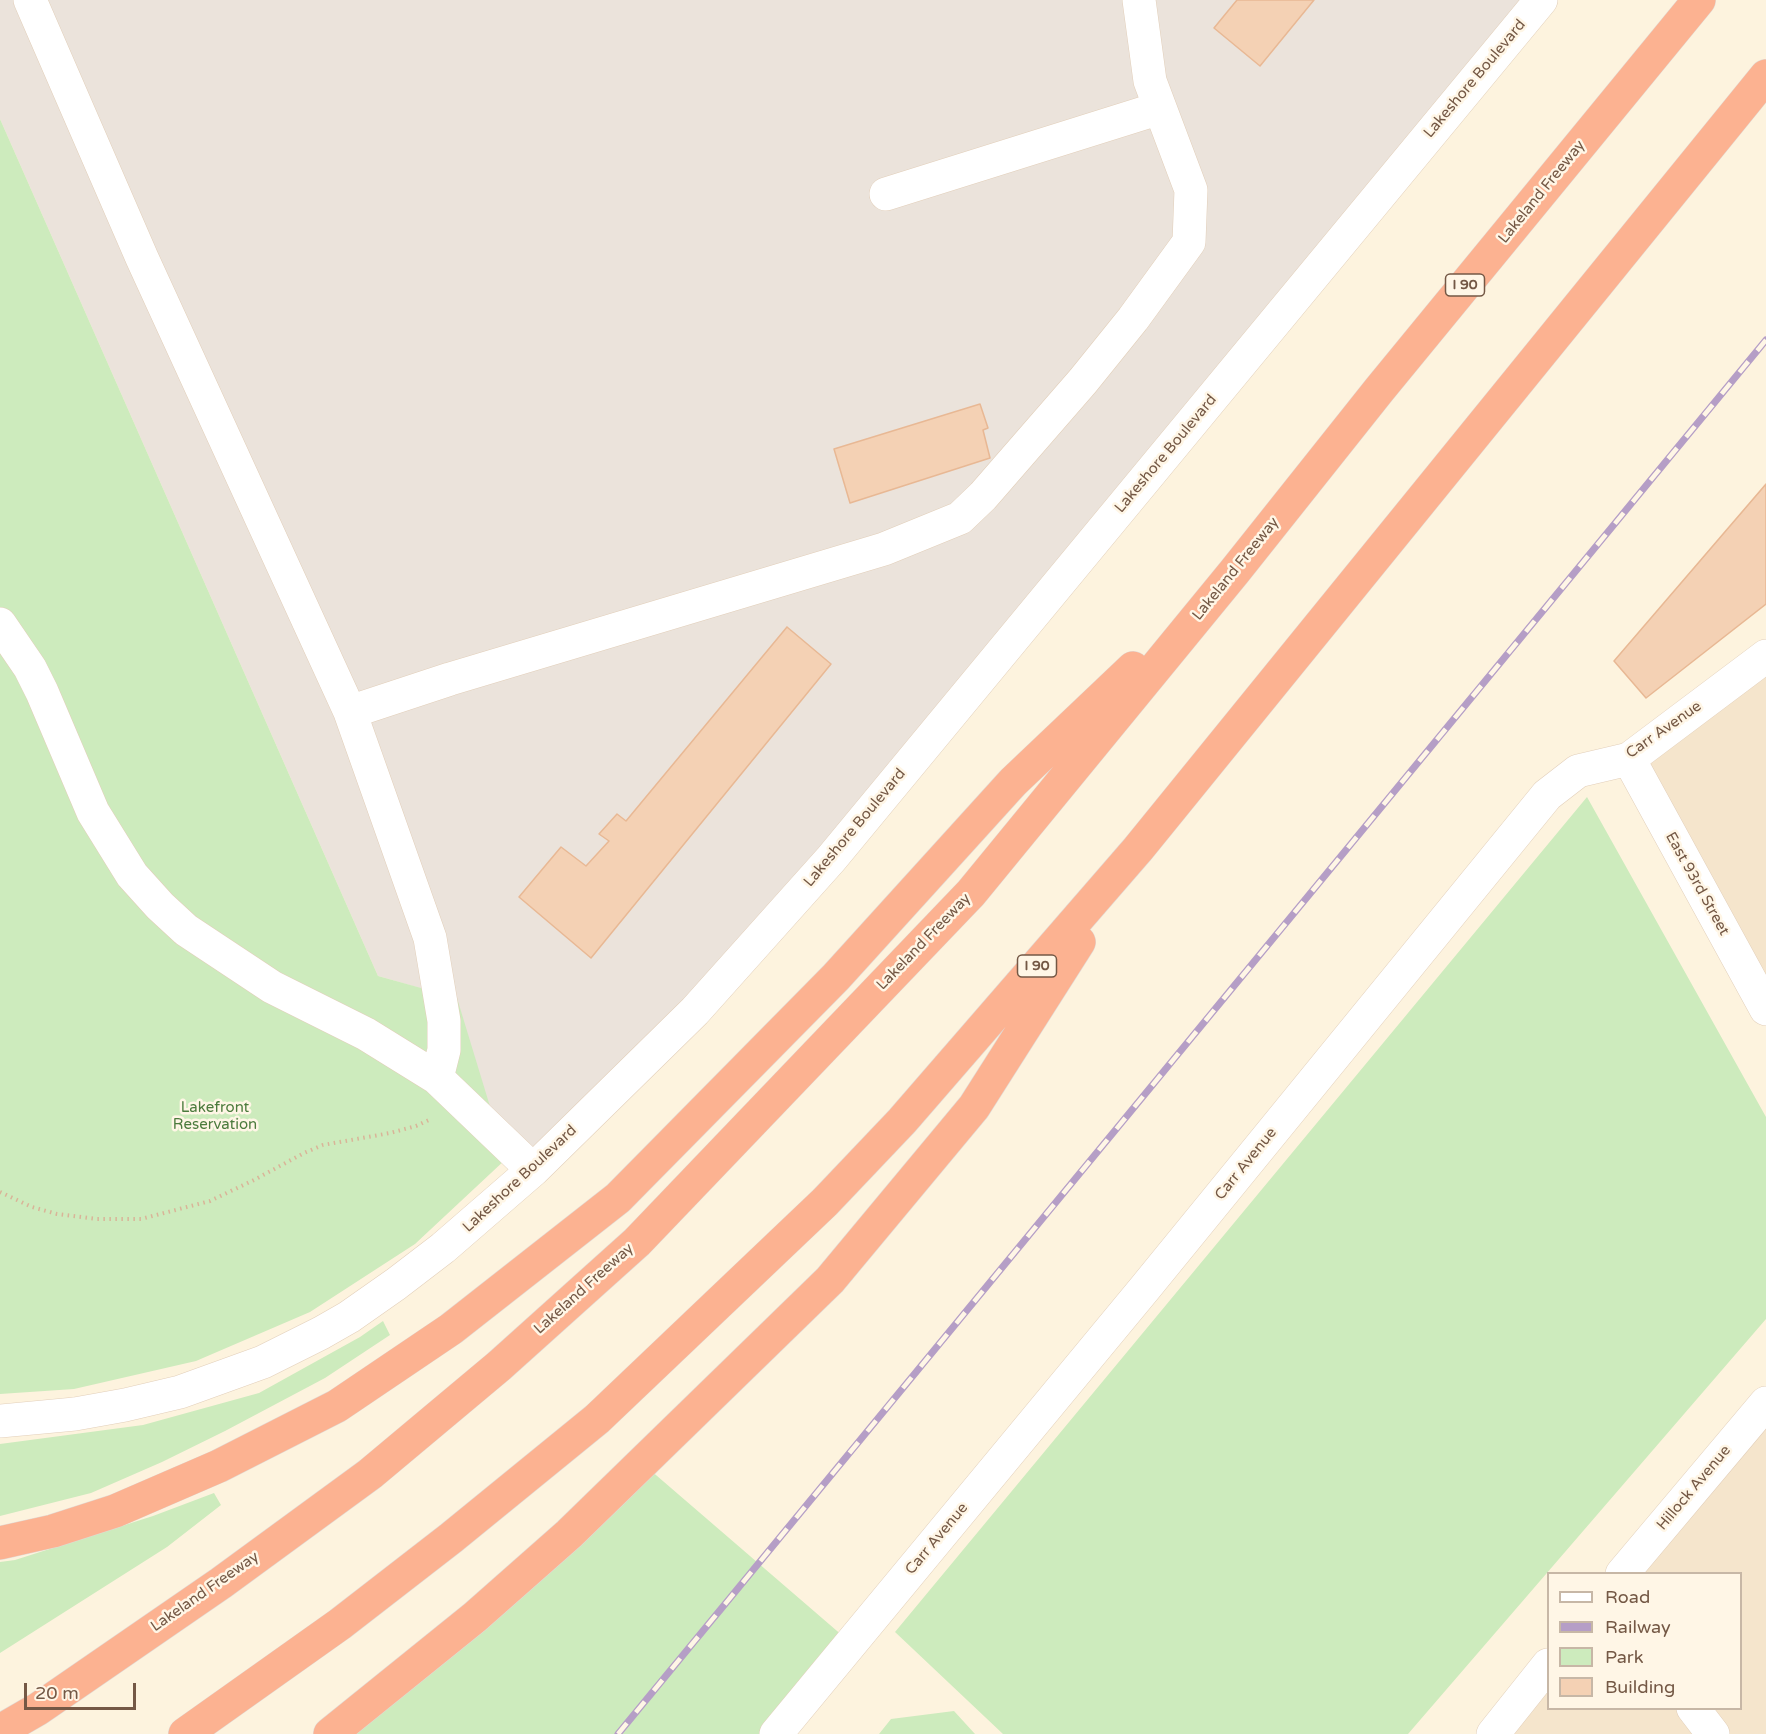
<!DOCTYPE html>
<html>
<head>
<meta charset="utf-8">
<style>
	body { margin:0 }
	#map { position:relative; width:1766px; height:1734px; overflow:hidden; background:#fdf3de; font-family:"Varela Round",sans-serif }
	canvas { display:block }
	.legend { position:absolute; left:1547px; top:1572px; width:195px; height:138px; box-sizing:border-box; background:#fff6e6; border:2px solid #c7b7a6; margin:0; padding:8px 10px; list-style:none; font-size:18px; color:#745845 }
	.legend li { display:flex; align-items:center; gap:12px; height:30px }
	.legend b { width:30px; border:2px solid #c7b7a6 }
	.scale { position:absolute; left:24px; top:1683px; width:112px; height:27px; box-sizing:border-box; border:3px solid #745845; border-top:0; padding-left:8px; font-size:18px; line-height:21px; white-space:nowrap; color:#745845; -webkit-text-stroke:4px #fff6e6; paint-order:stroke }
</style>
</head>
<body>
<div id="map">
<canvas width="1766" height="1734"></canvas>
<ul class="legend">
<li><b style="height:8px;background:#fff"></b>Road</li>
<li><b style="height:8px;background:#b59ec6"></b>Railway</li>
<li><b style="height:16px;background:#cdebbd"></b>Park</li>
<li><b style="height:16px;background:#f4d1b4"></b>Building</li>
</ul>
<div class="scale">20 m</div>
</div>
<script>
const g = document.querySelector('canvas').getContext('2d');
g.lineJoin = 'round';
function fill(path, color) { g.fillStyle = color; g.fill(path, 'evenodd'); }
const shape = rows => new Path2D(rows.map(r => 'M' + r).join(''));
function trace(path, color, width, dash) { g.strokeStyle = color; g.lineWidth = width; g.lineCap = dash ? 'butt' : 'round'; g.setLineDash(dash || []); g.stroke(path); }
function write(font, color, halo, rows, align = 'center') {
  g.font = font + ' "Varela Round",sans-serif'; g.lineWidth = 5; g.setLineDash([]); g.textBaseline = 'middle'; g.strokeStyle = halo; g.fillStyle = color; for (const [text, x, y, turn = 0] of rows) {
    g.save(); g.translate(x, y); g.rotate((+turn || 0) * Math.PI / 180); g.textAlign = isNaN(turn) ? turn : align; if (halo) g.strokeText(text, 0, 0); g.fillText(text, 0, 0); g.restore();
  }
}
fill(shape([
	[1766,656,1766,1009,1629,759],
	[1766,1403,1766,1734,1493,1734,1548,1665,1548,1708,1740,1708,1740,1574,1622,1573]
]), '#f5e5cc');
fill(shape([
	[0,0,1541,0,831,859,533,1170,437,1078,420,988,378,976,0,119]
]), '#ebe3db');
fill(shape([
	[0,119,378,976,457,998,506,1159,415,1244,310,1312,196,1361,74,1389,0,1394],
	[1587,797,1766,1117,1766,1319,1408,1734,1003,1734,895,1632],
	[383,1321,390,1335,325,1378,225,1431,162,1462,91,1493,0,1516,0,1444,143,1425,259,1393,360,1337],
	[642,1463,851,1643,776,1734,330,1734],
	[214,1493,221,1505,167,1547,0,1653,0,1562,15,1560,153,1516],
	[954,1711,975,1734,879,1734,891,1719]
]), '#cdebbd');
const building = shape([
	[1237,0,1314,0,1260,66,1214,28,1237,0],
	[980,404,988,428,983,430,990,458,850,503,834,449,980,404],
	[1766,484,1766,604,1646,698,1614,661,1766,484],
	[787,627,831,664,591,958,519,897,561,847,586,866,609,841,599,834,617,814,626,821,787,627]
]);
fill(building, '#f4d1b4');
trace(building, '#e8b894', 1.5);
const minor = shape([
	[30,0,142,258,350,712,430,938,444,1021,444,1050,437,1078],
	[886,194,1160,108],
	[0,624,30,668,42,692,93,812,132,875,160,906,186,930,272,987,366,1034,437,1078,533,1170],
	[350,712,450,679,884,549,960,518,983,496,1083,381,1133,319,1189,242,1191,190,1150,81,1139,0],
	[1629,759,1766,1009],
	[0,1421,75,1414,125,1405,180,1392,263,1362,321,1333,349,1317,396,1284,443,1248,533,1170,695,1011,831,859,1541,0],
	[1622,1574,1766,1403],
	[1693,1708,1713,1734],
	[776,1734,1145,1288,1547,795,1578,771,1629,759,1766,656],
	[1493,1734,1548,1665]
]);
const highway = shape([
	[0,1543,53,1531,115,1511,219,1466,337,1406,451,1329,618,1198,836,977,1013,782,1133,668],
	[0,1731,38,1709,221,1583,370,1474,499,1366,637,1242,971,893,1235,571,1379,390,1699,0],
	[185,1734,340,1624,451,1538,597,1419,825,1202,902,1121,1138,849,1766,76],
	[330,1734,475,1617,569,1534,830,1280,974,1107,1079,942]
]);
trace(minor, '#e2cfba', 34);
trace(highway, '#e0dad6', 34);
trace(shape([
	[0,1192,32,1207,57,1214,97,1219,141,1219,210,1201,254,1180,304,1153,323,1145,390,1133,416,1126,429,1120]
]), '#d9b498', 4, [1.5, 4.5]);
trace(minor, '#fff', 33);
trace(highway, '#fcb291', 33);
const rail = shape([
	[618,1734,1766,340]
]);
trace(rail, '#b59ec6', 7);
trace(rail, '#fff6e6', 4.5, [14]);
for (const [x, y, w] of [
	[1465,285,39],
	[1037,966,39]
]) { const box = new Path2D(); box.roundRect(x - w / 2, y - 11, w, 22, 4.5); g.fillStyle = '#fff6e6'; g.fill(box); trace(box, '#745845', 1.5); }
write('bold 14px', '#745845', null, [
	["I 90",1465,285],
	["I 90",1037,966]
]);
write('15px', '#745845', '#fff6e6', [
	["Lakeshore Boulevard",1475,79,-50],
	["Lakeland Freeway",1542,192,-51],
	["Lakeshore Boulevard",1166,454,-50],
	["Lakeland Freeway",1236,569,-51],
	["Carr Avenue",1664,730,-35],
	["Lakeshore Boulevard",855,828,-50],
	["East 93rd Street",1697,884,61],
	["Lakeland Freeway",924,942,-46],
	["Carr Avenue",1246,1164,-51],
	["Lakeshore Boulevard",520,1179,-43],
	["Lakeland Freeway",584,1289,-42],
	["Hillock Avenue",1694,1488,-50],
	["Carr Avenue",937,1539,-50],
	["Lakeland Freeway",205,1592,-35]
]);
write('15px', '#4c7b3d', '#fff6e6', [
	["Lakefront",215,1108],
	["Reservation",215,1125]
]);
</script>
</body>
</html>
